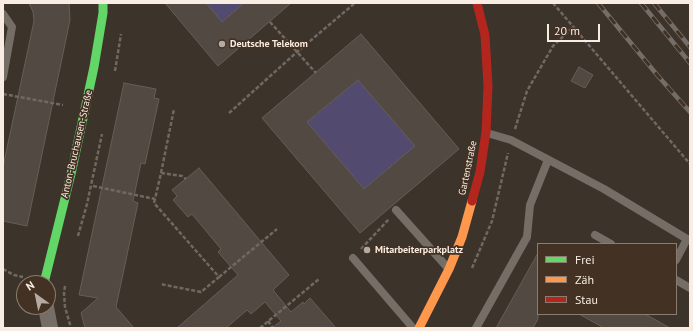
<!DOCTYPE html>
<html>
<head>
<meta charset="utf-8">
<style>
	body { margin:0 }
	#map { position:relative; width:693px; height:331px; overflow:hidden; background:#3c332a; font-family:"PT Sans",sans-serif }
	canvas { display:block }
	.frame { position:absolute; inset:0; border:4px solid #f8ece3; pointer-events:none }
	.legend { position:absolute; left:537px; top:243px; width:140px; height:72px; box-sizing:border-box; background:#433223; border:1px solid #8b7c70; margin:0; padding:5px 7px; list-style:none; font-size:12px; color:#f8ece3 }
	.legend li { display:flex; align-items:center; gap:8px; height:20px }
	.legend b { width:20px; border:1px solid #8b7c70 }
	.north { position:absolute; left:16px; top:275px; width:40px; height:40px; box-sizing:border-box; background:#433223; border:1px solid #8b7c70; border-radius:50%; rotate:327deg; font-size:11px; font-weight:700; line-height:16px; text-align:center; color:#f8ece3 }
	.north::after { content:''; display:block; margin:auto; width:14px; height:18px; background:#b6aba2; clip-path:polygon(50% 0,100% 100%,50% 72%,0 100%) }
	.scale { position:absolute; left:547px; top:24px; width:53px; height:18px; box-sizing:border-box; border:2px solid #f8ece3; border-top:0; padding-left:5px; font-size:12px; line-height:14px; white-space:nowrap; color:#f8ece3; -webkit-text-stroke:3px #433223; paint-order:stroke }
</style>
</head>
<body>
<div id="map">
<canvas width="693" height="331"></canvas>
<div class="frame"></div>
<ul class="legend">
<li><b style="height:5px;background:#63d668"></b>Frei</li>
<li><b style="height:5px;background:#ff974d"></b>Zäh</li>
<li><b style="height:5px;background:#b3261e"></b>Stau</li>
</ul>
<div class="north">N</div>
<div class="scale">20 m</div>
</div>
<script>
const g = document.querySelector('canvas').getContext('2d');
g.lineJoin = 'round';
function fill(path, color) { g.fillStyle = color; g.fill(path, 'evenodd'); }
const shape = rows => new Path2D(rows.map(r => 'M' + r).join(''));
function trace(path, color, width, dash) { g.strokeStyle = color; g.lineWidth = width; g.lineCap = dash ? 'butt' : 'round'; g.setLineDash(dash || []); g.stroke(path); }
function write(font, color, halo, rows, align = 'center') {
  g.font = font + ' "PT Sans",sans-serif'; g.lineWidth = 3.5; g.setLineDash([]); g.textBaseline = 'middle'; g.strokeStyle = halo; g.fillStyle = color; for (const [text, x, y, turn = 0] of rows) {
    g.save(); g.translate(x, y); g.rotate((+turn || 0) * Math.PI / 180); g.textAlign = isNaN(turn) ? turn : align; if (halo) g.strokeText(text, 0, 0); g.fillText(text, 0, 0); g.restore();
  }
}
fill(shape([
	[206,3,244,3,222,22],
	[358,80,415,146,364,189,307,122]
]), '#524b6f');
const building = shape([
	[29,3,69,3,70,20,27,226,3,221,3,167,34,21,33,12,29,3],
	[165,3,206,3,222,22,244,3,291,3,218,66,165,3],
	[361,34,459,149,360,233,262,118,361,34],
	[358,80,415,146,364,189,307,122,358,80],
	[579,67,593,75,585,88,571,81,579,67],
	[124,83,156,89,154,98,159,99,145,164,141,163,133,201,138,203,116,307,134,328,85,328,81,313,98,298,79,295,124,83],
	[199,168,289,275,273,290,291,312,303,302,304,304,310,298,336,328,272,328,281,321,265,302,251,314,247,310,226,328,177,328,238,275,218,252,221,249,192,214,188,217,173,200,177,196,172,190,199,168],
	[538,253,538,319,533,328,496,328,538,253],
	[579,314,645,314,670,328,604,328,579,314]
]);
fill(building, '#524a42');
trace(building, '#665e57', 1);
trace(shape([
	[553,3,690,164],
	[270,22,316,73],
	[115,71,121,34],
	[3,94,63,105],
	[229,113,297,52,355,3],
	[515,129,527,91,553,46,573,27],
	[161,173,174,109],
	[93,186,155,199,161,173,182,176,186,179],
	[155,199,154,203,219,277,201,292,160,284],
	[78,236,87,204,102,134],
	[361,249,389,219],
	[472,268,492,221,508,153],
	[3,269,14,275,23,277],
	[219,277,277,229],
	[65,286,64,293,65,307,71,328],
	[268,321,273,328],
	[260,328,319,279]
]), '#706963', 2.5, [4, 2]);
trace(shape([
	[3,14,12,27,3,77],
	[487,133,511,140,604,189,687,239,676,260],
	[396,210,447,267],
	[595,235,611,244],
	[353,258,413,328],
	[676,280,690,288],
	[476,328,527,237,530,205,548,160]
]), '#756e67', 8);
trace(shape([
	[46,307,50,328]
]), '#756e67', 16);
trace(shape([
	[44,283,71,174,94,67,103,13,103,3]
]), '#63d668', 9);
trace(shape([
	[419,328,449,269,462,237,472,201]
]), '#ff974d', 9);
trace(shape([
	[472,201,480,172,486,132,488,86,485,35,477,3]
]), '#b3261e', 9);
const rail = shape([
	[598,3,658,76,690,112],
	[641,3,690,63],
	[654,3,690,47]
]);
trace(rail, '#756e68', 4.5);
trace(rail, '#433223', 3, [9]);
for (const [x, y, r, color] of [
	[222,44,4,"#b6aba2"],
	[367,250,4,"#b6aba2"]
]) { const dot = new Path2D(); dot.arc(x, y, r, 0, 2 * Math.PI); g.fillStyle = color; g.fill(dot); trace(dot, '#433223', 1.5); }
write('bold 10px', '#f8ece3', '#433223', [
	["Deutsche Telekom",230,44],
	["Mitarbeiterparkplatz",375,250]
], 'left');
write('10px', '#f8ece3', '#433223', [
	["Anton-Bruchausen-Straße",77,144,-77],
	["Gartenstraße",468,168,-78]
]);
</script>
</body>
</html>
